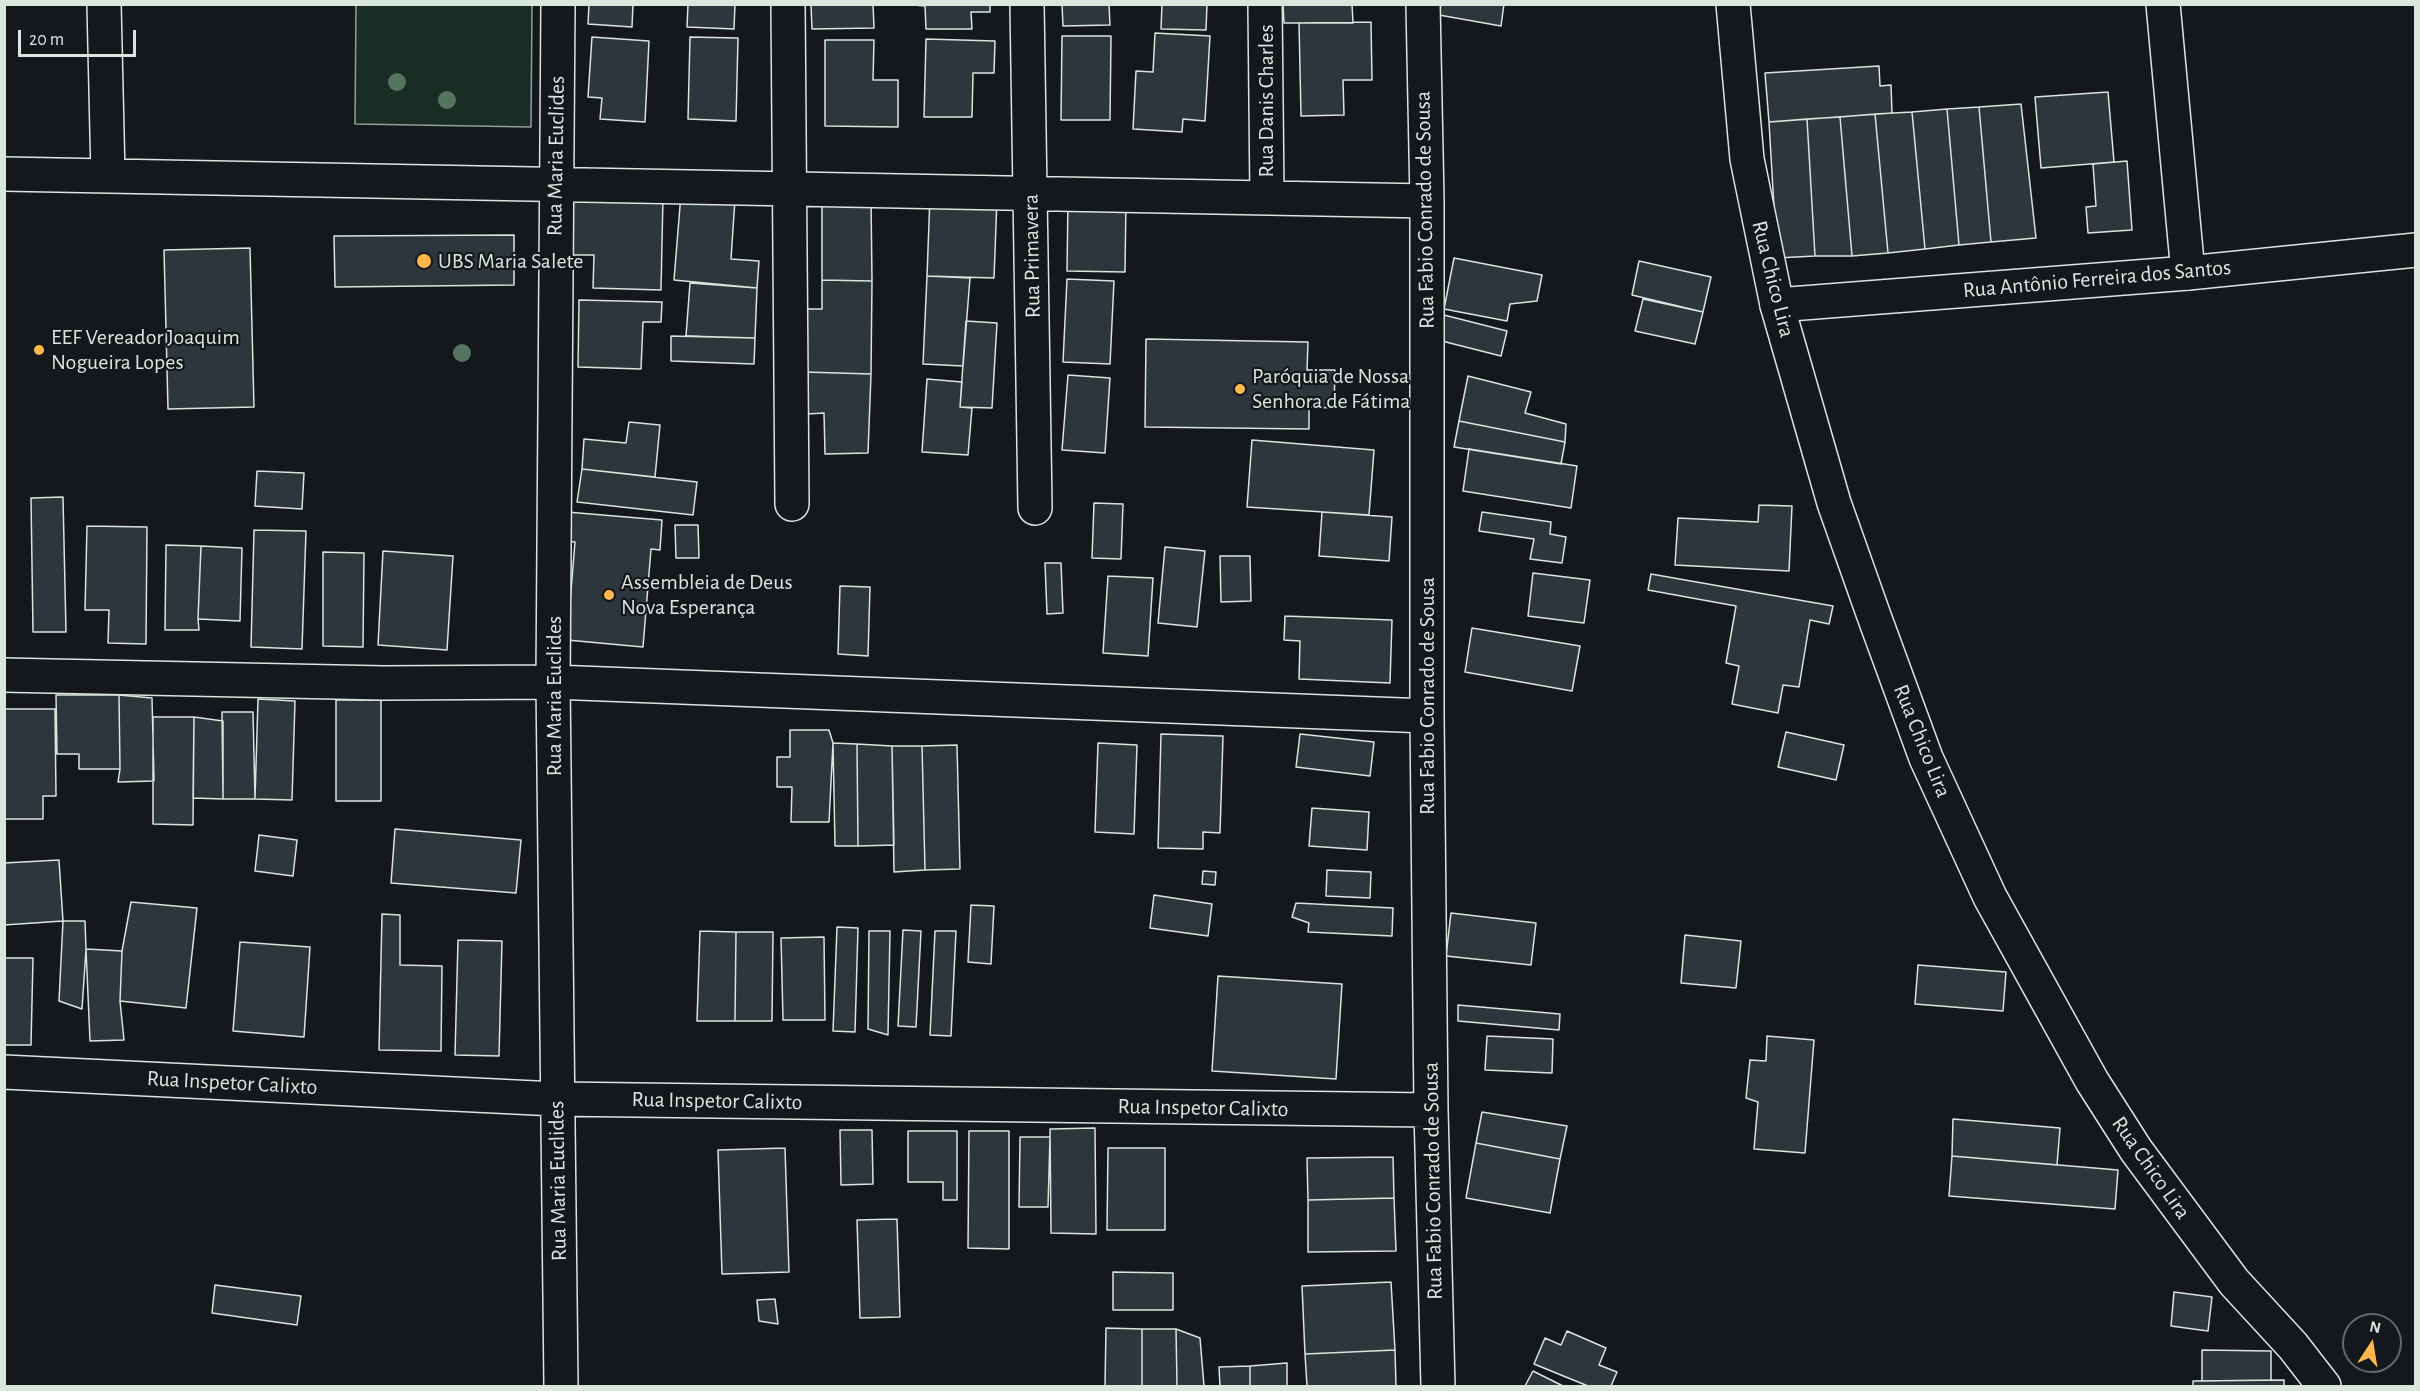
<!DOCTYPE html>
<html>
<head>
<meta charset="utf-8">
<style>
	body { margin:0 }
	#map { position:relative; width:2420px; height:1391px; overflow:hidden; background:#14181c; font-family:"Alegreya Sans",sans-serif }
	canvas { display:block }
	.frame { position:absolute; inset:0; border:6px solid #d8e6dc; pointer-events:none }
	.north { position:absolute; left:2342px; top:1313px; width:60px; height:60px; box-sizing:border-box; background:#14181c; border:2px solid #626a69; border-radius:50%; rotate:12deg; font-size:16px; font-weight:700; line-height:24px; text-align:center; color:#d8e6dc }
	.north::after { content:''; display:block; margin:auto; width:21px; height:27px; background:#ffb74d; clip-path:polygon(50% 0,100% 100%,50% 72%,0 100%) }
	.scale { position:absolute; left:18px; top:30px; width:118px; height:27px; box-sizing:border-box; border:3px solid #d8e6dc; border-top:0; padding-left:8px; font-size:18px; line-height:21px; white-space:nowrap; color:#d8e6dc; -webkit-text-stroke:4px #14181c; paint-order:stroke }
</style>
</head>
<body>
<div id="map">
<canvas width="2420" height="1391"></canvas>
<div class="frame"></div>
<div class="north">N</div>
<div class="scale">20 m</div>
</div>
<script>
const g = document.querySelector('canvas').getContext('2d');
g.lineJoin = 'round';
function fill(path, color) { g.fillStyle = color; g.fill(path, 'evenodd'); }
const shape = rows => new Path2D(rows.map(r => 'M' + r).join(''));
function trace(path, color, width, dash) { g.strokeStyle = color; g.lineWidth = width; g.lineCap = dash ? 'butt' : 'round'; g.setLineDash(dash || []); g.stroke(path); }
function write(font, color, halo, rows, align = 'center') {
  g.font = font + ' "Alegreya Sans",sans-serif'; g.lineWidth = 4.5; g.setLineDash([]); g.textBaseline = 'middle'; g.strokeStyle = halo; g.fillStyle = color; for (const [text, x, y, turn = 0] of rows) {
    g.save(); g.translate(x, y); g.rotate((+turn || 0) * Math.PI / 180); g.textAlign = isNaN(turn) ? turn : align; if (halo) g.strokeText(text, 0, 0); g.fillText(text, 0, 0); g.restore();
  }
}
const green = shape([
	[356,5,532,5,531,127,355,124,356,5]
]);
fill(green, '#1a2d24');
trace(green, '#939e99', 1.5);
const building = shape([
	[589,4,633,4,632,27,588,24,589,4],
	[688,4,735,4,734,29,687,27,688,4],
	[873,4,874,28,812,29,811,5,873,4],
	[902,4,990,4,990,12,971,12,972,29,926,29,925,6,902,4],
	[1062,4,1109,4,1110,25,1063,26,1062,4],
	[1162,4,1207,4,1206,30,1161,29,1162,4],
	[1283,4,1352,4,1353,23,1284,23,1283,4],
	[1441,4,1504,4,1501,26,1439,15,1441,4],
	[1371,22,1372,80,1343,80,1344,115,1301,116,1299,23,1371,22],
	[1155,33,1210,36,1205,121,1183,119,1182,132,1133,129,1136,71,1153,72,1155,33],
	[1062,36,1111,36,1110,120,1061,120,1062,36],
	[592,37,649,41,645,122,600,119,602,98,588,97,592,37],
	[690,37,738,38,736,121,688,119,690,37],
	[926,39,995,41,994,73,973,73,972,117,924,117,926,39],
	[825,40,874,40,873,80,898,80,898,127,825,126,825,40],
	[1879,66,1880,86,1891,85,1892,113,1769,122,1765,73,1879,66],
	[2108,92,2114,162,2041,168,2035,97,2108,92],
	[2021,104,2036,238,1991,242,1979,107,2021,104],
	[1979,107,1991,242,1959,245,1947,109,1979,107],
	[1947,109,1959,245,1925,249,1912,112,1947,109],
	[1912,112,1925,249,1888,253,1875,114,1912,112],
	[1875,114,1888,253,1852,256,1840,117,1875,114],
	[1840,117,1852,256,1815,256,1807,119,1840,117],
	[1807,119,1815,256,1777,258,1769,122,1807,119],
	[2127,161,2132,230,2088,233,2086,207,2096,206,2093,164,2127,161],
	[561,194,663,197,661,290,593,288,594,255,560,255,561,194],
	[681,194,735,199,731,259,759,261,757,288,674,280,681,194],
	[822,196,871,197,872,281,822,280,822,196],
	[930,196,997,199,994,278,927,276,930,196],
	[1068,200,1126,201,1125,272,1067,271,1068,200],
	[514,235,514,285,335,287,334,236,514,235],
	[250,248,254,407,168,409,164,250,250,248],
	[1454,258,1542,275,1537,301,1510,304,1507,321,1444,309,1454,258],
	[1639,261,1711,277,1703,312,1632,295,1639,261],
	[927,276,970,278,963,366,923,364,927,276],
	[1067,279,1114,281,1110,364,1063,362,1067,279],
	[822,280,872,281,871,374,805,372,807,309,822,309,822,280],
	[690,283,757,288,755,338,686,336,690,283],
	[1643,299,1703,312,1695,344,1635,331,1643,299],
	[579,300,662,302,661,322,643,322,641,369,578,367,579,300],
	[1440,314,1507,331,1501,356,1434,339,1440,314],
	[966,321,997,323,992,408,960,407,966,321],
	[671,336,755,338,754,364,671,361,671,336],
	[1146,339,1308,342,1307,370,1335,370,1334,408,1309,407,1309,429,1145,427,1146,339],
	[805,372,871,374,868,453,825,454,824,413,807,414,805,372],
	[1068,375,1110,378,1105,453,1062,450,1068,375],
	[1468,376,1531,392,1525,413,1566,424,1565,442,1459,421,1468,376],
	[927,379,962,382,960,407,972,408,968,455,922,452,927,379],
	[1459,421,1565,442,1561,464,1454,447,1459,421],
	[629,422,660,425,655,477,582,469,584,439,626,443,629,422],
	[1252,440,1374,450,1369,515,1247,507,1252,440],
	[1469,449,1577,466,1571,508,1463,491,1469,449],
	[582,469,697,482,693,515,577,502,582,469],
	[257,471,304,473,302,509,255,506,257,471],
	[63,497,66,632,33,632,31,498,63,497],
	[1094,503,1123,504,1121,559,1092,558,1094,503],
	[1759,505,1792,506,1789,571,1675,565,1678,518,1758,522,1759,505],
	[567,512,662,520,660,550,651,549,643,647,567,640,575,542,565,541,567,512],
	[1322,512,1392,517,1389,561,1319,556,1322,512],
	[1482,512,1551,522,1550,534,1566,537,1562,563,1530,559,1534,539,1479,531,1482,512],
	[675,525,698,525,699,558,676,558,675,525],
	[87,526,147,527,146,644,108,643,109,610,85,610,87,526],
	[254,530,306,531,302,649,251,647,254,530],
	[166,545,201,546,198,619,199,630,165,630,166,545],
	[201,546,242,548,240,621,198,619,201,546],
	[1165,547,1205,551,1197,627,1158,623,1165,547],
	[383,551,453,556,447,650,378,645,383,551],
	[323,552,364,553,363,647,323,646,323,552],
	[1220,556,1250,556,1251,601,1221,602,1220,556],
	[1045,563,1061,563,1063,613,1047,614,1045,563],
	[1533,573,1590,580,1584,623,1528,616,1533,573],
	[1651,574,1833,606,1829,624,1810,620,1799,687,1783,685,1778,713,1732,704,1739,666,1726,663,1736,606,1648,590,1651,574],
	[1108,576,1153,578,1148,656,1103,653,1108,576],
	[840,586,870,587,868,656,838,654,840,586],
	[1285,616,1392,620,1390,683,1299,679,1300,641,1284,640,1285,616],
	[1472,628,1580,646,1572,691,1465,672,1472,628],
	[56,695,119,695,120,769,79,769,79,754,57,754,56,695],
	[119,695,152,698,154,781,118,782,120,769,119,695],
	[258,699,295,701,292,800,255,799,258,699],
	[336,700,381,700,381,801,336,801,336,700],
	[4,709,55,709,56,796,43,796,43,819,4,819,4,709],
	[222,712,253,712,255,799,223,799,222,712],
	[153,717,194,717,193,825,153,824,153,717],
	[194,717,223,721,223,799,193,798,194,717],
	[790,730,829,730,833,743,829,822,791,822,792,787,777,787,777,757,790,757,790,730],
	[1786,732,1844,745,1836,780,1778,767,1786,732],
	[1161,734,1223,736,1220,833,1203,832,1203,849,1158,848,1161,734],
	[1300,734,1374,742,1370,776,1296,767,1300,734],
	[833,743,857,744,858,846,835,846,833,743],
	[1098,743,1137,745,1134,834,1095,832,1098,743],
	[857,744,892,746,894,845,858,846,857,744],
	[957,745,960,869,925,870,922,746,957,745],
	[892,746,922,746,925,870,894,872,892,746],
	[1312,808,1369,812,1367,850,1309,846,1312,808],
	[395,829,521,840,516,893,391,883,395,829],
	[259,835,297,840,293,876,255,871,259,835],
	[59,860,63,921,4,925,4,863,59,860],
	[1327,870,1371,872,1370,898,1326,896,1327,870],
	[1203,871,1216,872,1215,885,1202,884,1203,871],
	[1154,895,1212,904,1208,936,1150,928,1154,895],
	[131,902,197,908,186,1008,120,1001,122,951,131,902],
	[1296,903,1393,908,1392,936,1308,932,1309,923,1292,917,1296,903],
	[971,905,994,906,991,964,968,962,971,905],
	[1451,913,1536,923,1531,965,1446,956,1451,913],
	[382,914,400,915,400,965,442,966,441,1051,379,1050,382,914],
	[63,921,85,921,86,949,82,1009,59,1001,63,921],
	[837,927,858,928,855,1032,833,1031,837,927],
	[903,930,921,931,916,1027,898,1026,903,930],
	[700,931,736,932,735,1021,697,1021,700,931],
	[869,931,890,931,888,1035,868,1029,869,931],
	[935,931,956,931,951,1036,930,1035,935,931],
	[736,932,773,932,772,1021,735,1021,736,932],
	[1685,935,1741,941,1736,988,1681,983,1685,935],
	[824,937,825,1020,783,1020,781,938,824,937],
	[458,940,502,941,499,1056,455,1055,458,940],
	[240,942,310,947,304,1037,233,1031,240,942],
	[86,949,122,951,120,1001,124,1040,90,1041,86,949],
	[4,958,33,958,31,1045,4,1045,4,958],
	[1918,965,2006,972,2003,1011,1915,1004,1918,965],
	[1218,976,1342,984,1336,1079,1212,1071,1218,976],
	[1458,1005,1560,1014,1559,1030,1458,1021,1458,1005],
	[1487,1036,1553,1039,1552,1073,1485,1070,1487,1036],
	[1767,1036,1814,1040,1805,1153,1754,1149,1758,1102,1746,1098,1750,1060,1766,1061,1767,1036],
	[1482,1112,1567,1126,1560,1159,1476,1143,1482,1112],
	[1953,1119,2060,1128,2057,1165,1952,1156,1953,1119],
	[1095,1128,1096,1234,1051,1233,1050,1129,1095,1128],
	[840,1130,872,1130,873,1184,841,1185,840,1130],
	[908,1131,957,1131,957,1200,943,1200,943,1182,908,1182,908,1131],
	[969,1131,1009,1131,1009,1249,968,1248,969,1131],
	[1020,1137,1050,1137,1048,1207,1019,1207,1020,1137],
	[1476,1143,1560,1159,1550,1213,1466,1198,1476,1143],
	[785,1148,789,1272,722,1274,718,1150,785,1148],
	[1108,1148,1165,1148,1165,1230,1107,1230,1108,1148],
	[1952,1156,2118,1170,2115,1209,1949,1196,1952,1156],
	[1393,1157,1394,1198,1308,1200,1307,1158,1393,1157],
	[1394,1198,1396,1251,1308,1252,1308,1200,1394,1198],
	[897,1219,900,1317,860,1318,857,1220,897,1219],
	[1113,1272,1173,1273,1173,1310,1113,1310,1113,1272],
	[1391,1282,1395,1350,1305,1354,1302,1286,1391,1282],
	[215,1285,301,1296,297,1325,212,1313,215,1285],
	[2174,1292,2212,1297,2208,1331,2171,1326,2174,1292],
	[775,1299,778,1324,759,1321,757,1300,775,1299],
	[1106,1328,1142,1329,1142,1386,1105,1386,1106,1328],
	[1142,1329,1176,1329,1177,1386,1142,1386,1142,1329],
	[1176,1329,1200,1338,1204,1386,1177,1386,1176,1329],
	[1567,1331,1606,1348,1599,1365,1617,1372,1611,1386,1588,1386,1534,1364,1545,1338,1561,1345,1567,1331],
	[1395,1350,1396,1386,1307,1386,1305,1354,1395,1350],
	[2202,1350,2271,1351,2271,1380,2202,1381,2202,1350],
	[1287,1363,1287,1386,1250,1386,1250,1366,1287,1363],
	[1250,1366,1250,1386,1220,1386,1219,1367,1250,1366],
	[1533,1371,1563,1386,1525,1386,1533,1371],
	[2284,1380,2284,1386,2193,1386,2193,1381,2284,1380]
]);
fill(building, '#2c363c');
trace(building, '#d8e6dc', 1.5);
const street = shape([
	[104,4,108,176],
	[558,4,553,682,561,1386],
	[788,4,792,504],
	[1027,4,1035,508],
	[1265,4,1267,198],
	[1423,4,1427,201,1427,716,1431,1110,1438,1386],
	[2163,4,2188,273],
	[4,174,1427,201],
	[1777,305,1834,503,1874,616,1926,758,1990,897,2092,1081,2136,1150,2234,1282,2293,1346,2324,1386],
	[4,675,383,683,553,682,1427,716],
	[4,1072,556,1099,1431,1110]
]);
const secondary = shape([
	[1733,4,1747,159,1777,305,2188,273,2416,250]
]);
trace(street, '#d8e6dc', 36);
trace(secondary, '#d8e6dc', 36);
trace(street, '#14181c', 33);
trace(secondary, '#14181c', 33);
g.fillStyle = '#55745f';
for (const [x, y] of [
	[397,82],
	[447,100],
	[462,353]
]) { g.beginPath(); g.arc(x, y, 9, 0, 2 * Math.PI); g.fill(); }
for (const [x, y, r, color] of [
	[424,261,8,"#ffb74d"],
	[39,350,6,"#ffb74d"],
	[1240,389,6,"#ffb74d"],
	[609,595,6,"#ffb74d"]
]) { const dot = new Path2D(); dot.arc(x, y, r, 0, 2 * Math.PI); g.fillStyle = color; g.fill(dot); trace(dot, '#14181c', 2); }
write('22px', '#d8e6dc', '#14181c', [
	["Rua Danis Charles",1266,101,-90],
	["Rua Maria Euclides",556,156,-89],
	["Rua Fabio Conrado de Sousa",1425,210,-91],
	["Rua Primavera",1032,256,-91],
	["Rua Chico Lira",1773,279,76],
	["Rua Antônio Ferreira dos Santos",2097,279,-5],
	["Rua Maria Euclides",554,696,-90],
	["Rua Fabio Conrado de Sousa",1427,696,-90],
	["Rua Chico Lira",1922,741,68],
	["Rua Inspetor Calixto",232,1083,3],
	["Rua Inspetor Calixto",717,1101,1],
	["Rua Inspetor Calixto",1203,1108,1],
	["Rua Chico Lira",2151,1168,55],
	["Rua Maria Euclides",558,1181,-91],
	["Rua Fabio Conrado de Sousa",1433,1181,-91]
]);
write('22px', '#d8e6dc', '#14181c', [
	["UBS Maria Salete",438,261],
	["EEF Vereador Joaquim",51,337],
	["Nogueira Lopes",51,362],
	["Paróquia de Nossa",1252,376],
	["Senhora de Fátima",1252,401],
	["Assembleia de Deus",621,582],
	["Nova Esperança",621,607]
], 'left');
</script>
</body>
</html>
